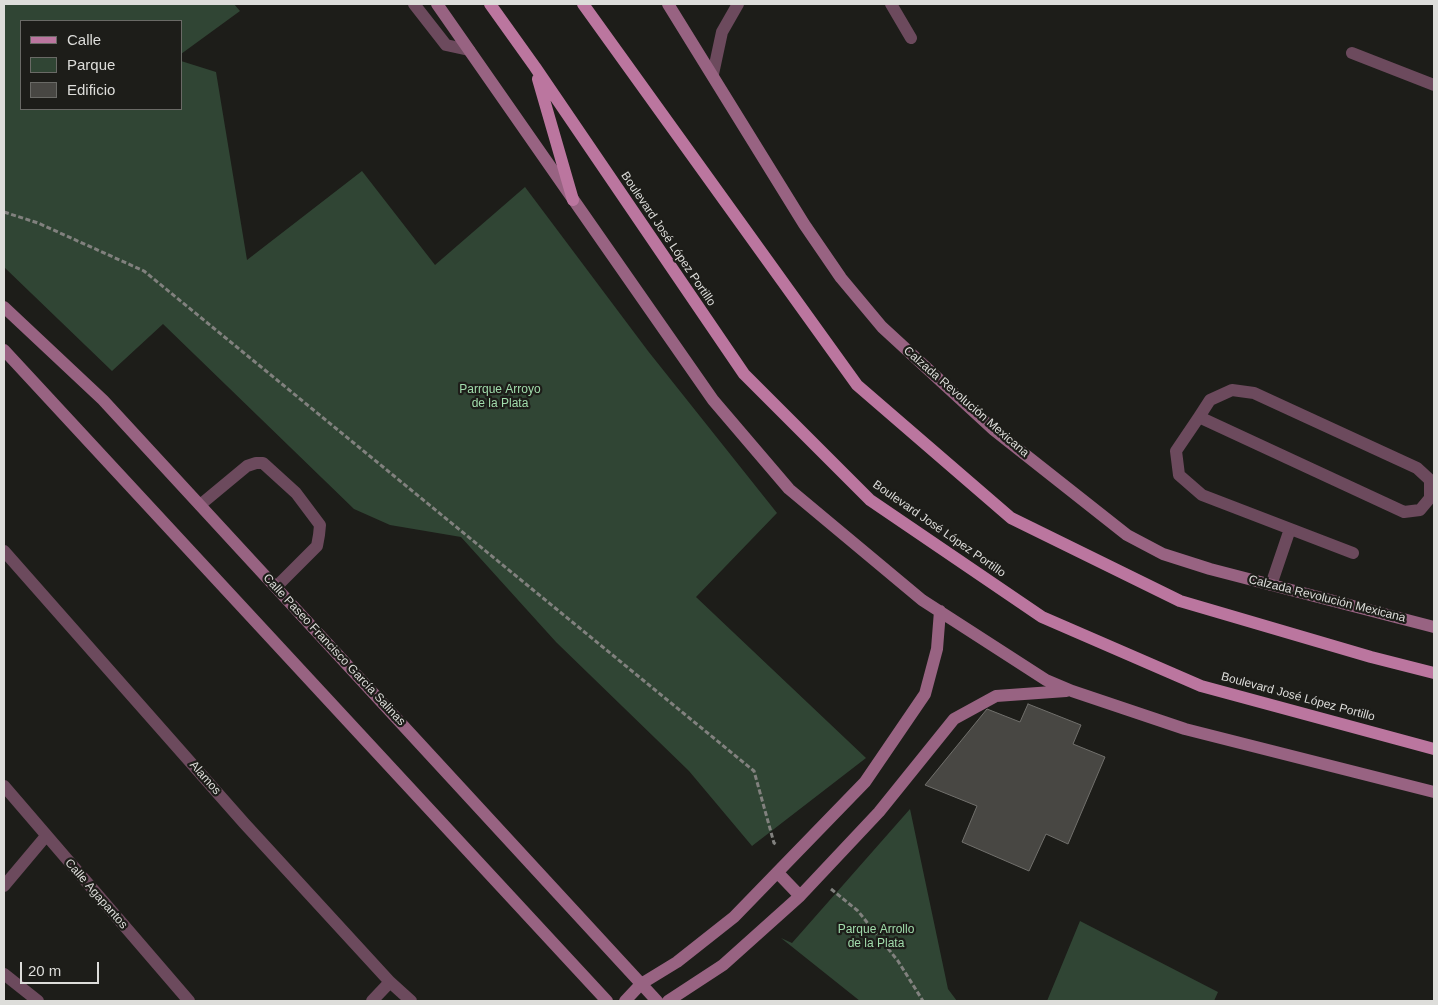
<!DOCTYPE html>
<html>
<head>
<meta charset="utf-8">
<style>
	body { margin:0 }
	#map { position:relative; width:1438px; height:1005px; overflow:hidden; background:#1d1d19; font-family:Arial,sans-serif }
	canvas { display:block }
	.frame { position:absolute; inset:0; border:5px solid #ddddda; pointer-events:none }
	.legend { position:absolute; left:20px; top:20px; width:162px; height:90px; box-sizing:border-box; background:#1d1d19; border:1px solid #6a6a66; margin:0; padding:6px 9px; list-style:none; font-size:15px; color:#ddddda }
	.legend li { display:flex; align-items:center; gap:10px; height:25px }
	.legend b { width:25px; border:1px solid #6a6a66 }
	.scale { position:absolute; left:20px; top:962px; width:79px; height:22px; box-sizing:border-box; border:2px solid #ddddda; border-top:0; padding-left:6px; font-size:15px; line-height:18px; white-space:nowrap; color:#ddddda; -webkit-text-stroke:4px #1d1d19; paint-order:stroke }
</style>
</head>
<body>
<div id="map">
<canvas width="1438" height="1005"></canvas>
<div class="frame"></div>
<ul class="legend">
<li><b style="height:6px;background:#bb769f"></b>Calle</li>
<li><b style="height:14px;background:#304534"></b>Parque</li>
<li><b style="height:14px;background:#484743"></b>Edificio</li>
</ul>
<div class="scale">20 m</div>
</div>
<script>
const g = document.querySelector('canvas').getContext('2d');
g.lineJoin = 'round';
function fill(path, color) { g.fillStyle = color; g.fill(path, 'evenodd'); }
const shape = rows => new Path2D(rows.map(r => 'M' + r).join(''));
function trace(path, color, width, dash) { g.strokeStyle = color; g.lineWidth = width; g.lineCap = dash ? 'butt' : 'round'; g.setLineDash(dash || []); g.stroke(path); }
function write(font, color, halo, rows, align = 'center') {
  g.font = font + ' Arial,sans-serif'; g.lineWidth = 4.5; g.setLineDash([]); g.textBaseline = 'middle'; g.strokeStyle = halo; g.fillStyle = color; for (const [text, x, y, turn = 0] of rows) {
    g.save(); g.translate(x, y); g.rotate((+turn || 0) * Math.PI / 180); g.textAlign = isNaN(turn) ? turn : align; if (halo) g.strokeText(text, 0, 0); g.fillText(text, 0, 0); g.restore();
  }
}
fill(shape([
	[4,4,234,4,240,11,181,54,181,21,21,21,21,109,181,109,181,61,216,72,247,260,362,171,435,265,525,187,648,351,777,513,696,597,866,758,752,846,689,771,556,642,461,537,390,525,354,509,163,324,112,371,4,267],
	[910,809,948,989,957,1001,860,1001,781,938,792,943],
	[1080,921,1218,992,1214,1001,1047,1001]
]), '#304534');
const building = shape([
	[1028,704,1081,725,1073,744,1105,757,1068,844,1046,834,1029,871,962,842,977,806,925,785,987,709,1020,722,1028,704]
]);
fill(building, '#484743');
trace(building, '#71706c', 1);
trace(shape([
	[4,212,38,223,144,271,754,771,774,843,777,845],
	[831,889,858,911,898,961,923,1001]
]), '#81817e', 3, [5, 2.5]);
trace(shape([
	[414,4,446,45,469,50],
	[891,4,911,38],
	[1199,417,1404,512,1420,510,1430,498,1430,480,1417,468,1254,393,1232,390,1210,400,1199,417,1176,451,1179,475,1202,495,1353,553],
	[200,505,247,466,256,463,263,463,296,493,320,525,319,535,317,546,276,587],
	[1271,585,1290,529]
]), '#6c4a5d', 12);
trace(shape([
	[1352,53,1434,85],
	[713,74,722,32,738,4],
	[4,551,244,823,390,982,411,1001],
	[4,786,189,1001],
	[4,886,46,836],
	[4,974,38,1001],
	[372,1001,390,982]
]), '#6c4a5d', 12);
trace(shape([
	[437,4,713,400,789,489,922,600,1046,680,1072,691,1185,729,1434,792],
	[668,4,804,224,841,278,882,327,994,430,1127,535,1163,554,1210,569,1434,627],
	[4,307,103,400,657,1001],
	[4,350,607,1001],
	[778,873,800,896],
	[625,1001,641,984,677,962,734,917,865,782,925,694,937,649,940,611],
	[668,1001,723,965,800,896,879,812,954,719,996,696,1066,691]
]), '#986382', 12);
trace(shape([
	[490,4,535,67,744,374,870,500,1042,617,1201,686,1434,749],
	[583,4,857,385,1011,518,1180,601,1371,657,1434,673],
	[538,79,573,200]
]), '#bb769f', 12);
write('12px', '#ddddda', '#1d1d19', [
	["Boulevard José López Portillo",668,239,56],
	["Calzada Revolución Mexicana",966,402,41],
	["Boulevard José López Portillo",939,529,35],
	["Calzada Revolución Mexicana",1327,599,14],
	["Calle Paseo Francisco García Salinas",334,650,47],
	["Boulevard José López Portillo",1298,697,15],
	["Alamos",205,778,49],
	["Calle Agapantos",96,894,49]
]);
write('12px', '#a1dcac', '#1d1d19', [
	["Parrque Arroyo",500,390],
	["de la Plata",500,404],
	["Parque Arrollo",876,930],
	["de la Plata",876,944]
]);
</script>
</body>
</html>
